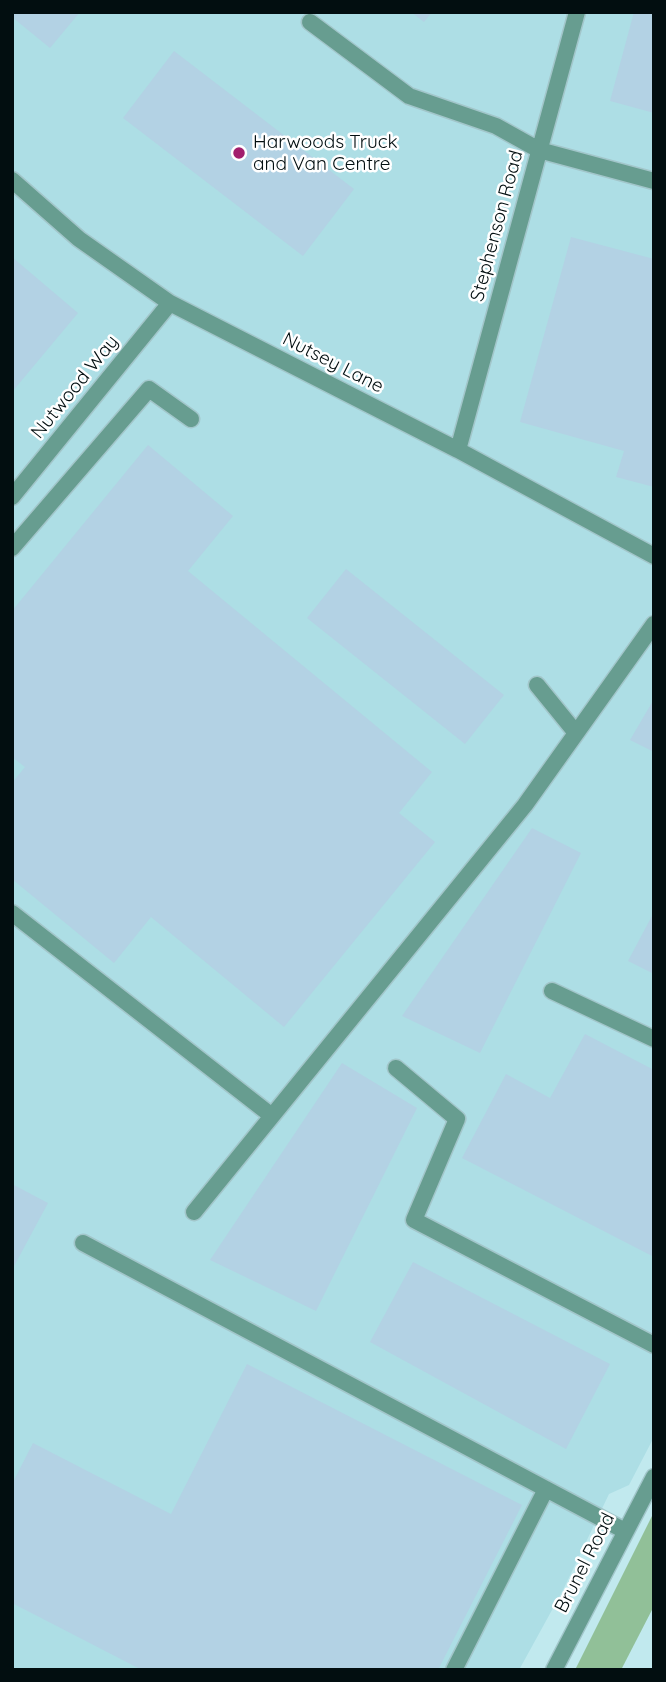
<!DOCTYPE html>
<html>
<head>
<meta charset="utf-8">
<style>
	body { margin:0 }
	#map { position:relative; width:666px; height:1682px; overflow:hidden; background:#c1e9ee; font-family:Quicksand,sans-serif }
	canvas { display:block }
	.frame { position:absolute; inset:0; border:14px solid #020e10; pointer-events:none }
</style>
</head>
<body>
<div id="map">
<canvas width="666" height="1682"></canvas>
<div class="frame"></div>
</div>
<script>
const g = document.querySelector('canvas').getContext('2d');
g.lineJoin = 'round';
function fill(path, color) { g.fillStyle = color; g.fill(path, 'evenodd'); }
const shape = rows => new Path2D(rows.map(r => 'M' + r).join(''));
function trace(path, color, width, dash) { g.strokeStyle = color; g.lineWidth = width; g.lineCap = dash ? 'butt' : 'round'; g.setLineDash(dash || []); g.stroke(path); }
function write(font, color, halo, rows, align = 'center') {
  g.font = font + ' Quicksand,sans-serif'; g.lineWidth = 5; g.setLineDash([]); g.textBaseline = 'middle'; g.strokeStyle = halo; g.fillStyle = color; for (const [text, x, y, turn = 0] of rows) {
    g.save(); g.translate(x, y); g.rotate((+turn || 0) * Math.PI / 180); g.textAlign = isNaN(turn) ? turn : align; if (halo) g.strokeText(text, 0, 0); g.fillText(text, 0, 0); g.restore();
  }
}
fill(shape([
	[12,12,654,12,654,1437,629,1485,609,1494,563,1590,519,1670,12,1670]
]), '#addee5');
fill(shape([
	[654,1512,654,1606,621,1670,575,1670]
]), '#91c098');
fill(shape([
	[12,12,80,12,50,48,12,17],
	[411,12,432,12,424,22],
	[634,12,654,12,654,113,610,101],
	[174,51,354,189,303,256,123,118],
	[571,237,654,259,654,487,616,477,624,451,520,422],
	[12,257,78,313,12,392],
	[148,445,233,516,188,571,432,772,399,813,435,842,284,1027,151,917,114,963,12,879,12,783,25,767,12,757,12,611],
	[346,569,504,695,465,744,307,618],
	[654,699,654,752,630,740],
	[532,828,581,853,480,1053,402,1016],
	[654,912,654,974,628,961],
	[585,1034,654,1070,654,1257,462,1158,506,1074,550,1098],
	[342,1063,417,1108,316,1311,210,1260],
	[12,1184,48,1203,12,1270],
	[413,1262,610,1364,566,1449,370,1342],
	[247,1364,522,1505,438,1670,142,1670,12,1603,12,1484,33,1443,171,1514]
]), '#b3d2e4');
const service = shape([
	[310,22,409,96,496,126,539,150,654,181],
	[12,180,79,239,170,303,458,450,654,556],
	[458,450,577,12],
	[12,497,170,303],
	[12,548,149,389,191,419],
	[537,685,576,733],
	[12,913,272,1116],
	[552,991,654,1039],
	[396,1068,457,1119,414,1220,654,1345],
	[194,1212,525,805,654,624],
	[83,1243,625,1531],
	[454,1670,546,1489],
	[554,1670,654,1477]
]);
trace(service, '#a2c6ca', 19);
trace(service, '#679d90', 16);
for (const [x, y, r, color] of [
	[239,153,7,"#a21e6d"]
]) { const dot = new Path2D(); dot.arc(x, y, r, 0, 2 * Math.PI); g.fillStyle = color; g.fill(dot); trace(dot, '#fff', 2.5); }
write('19px', '#020e10', '#fff', [
	["Harwoods Truck",253,142],
	["and Van Centre",253,164]
], 'left');
write('19px', '#020e10', '#fff', [
	["Stephenson Road",497,226,-75],
	["Nutsey Lane",333,363,27],
	["Nutwood Way",75,387,-51],
	["Brunel Road",585,1563,-63]
]);
</script>
</body>
</html>
